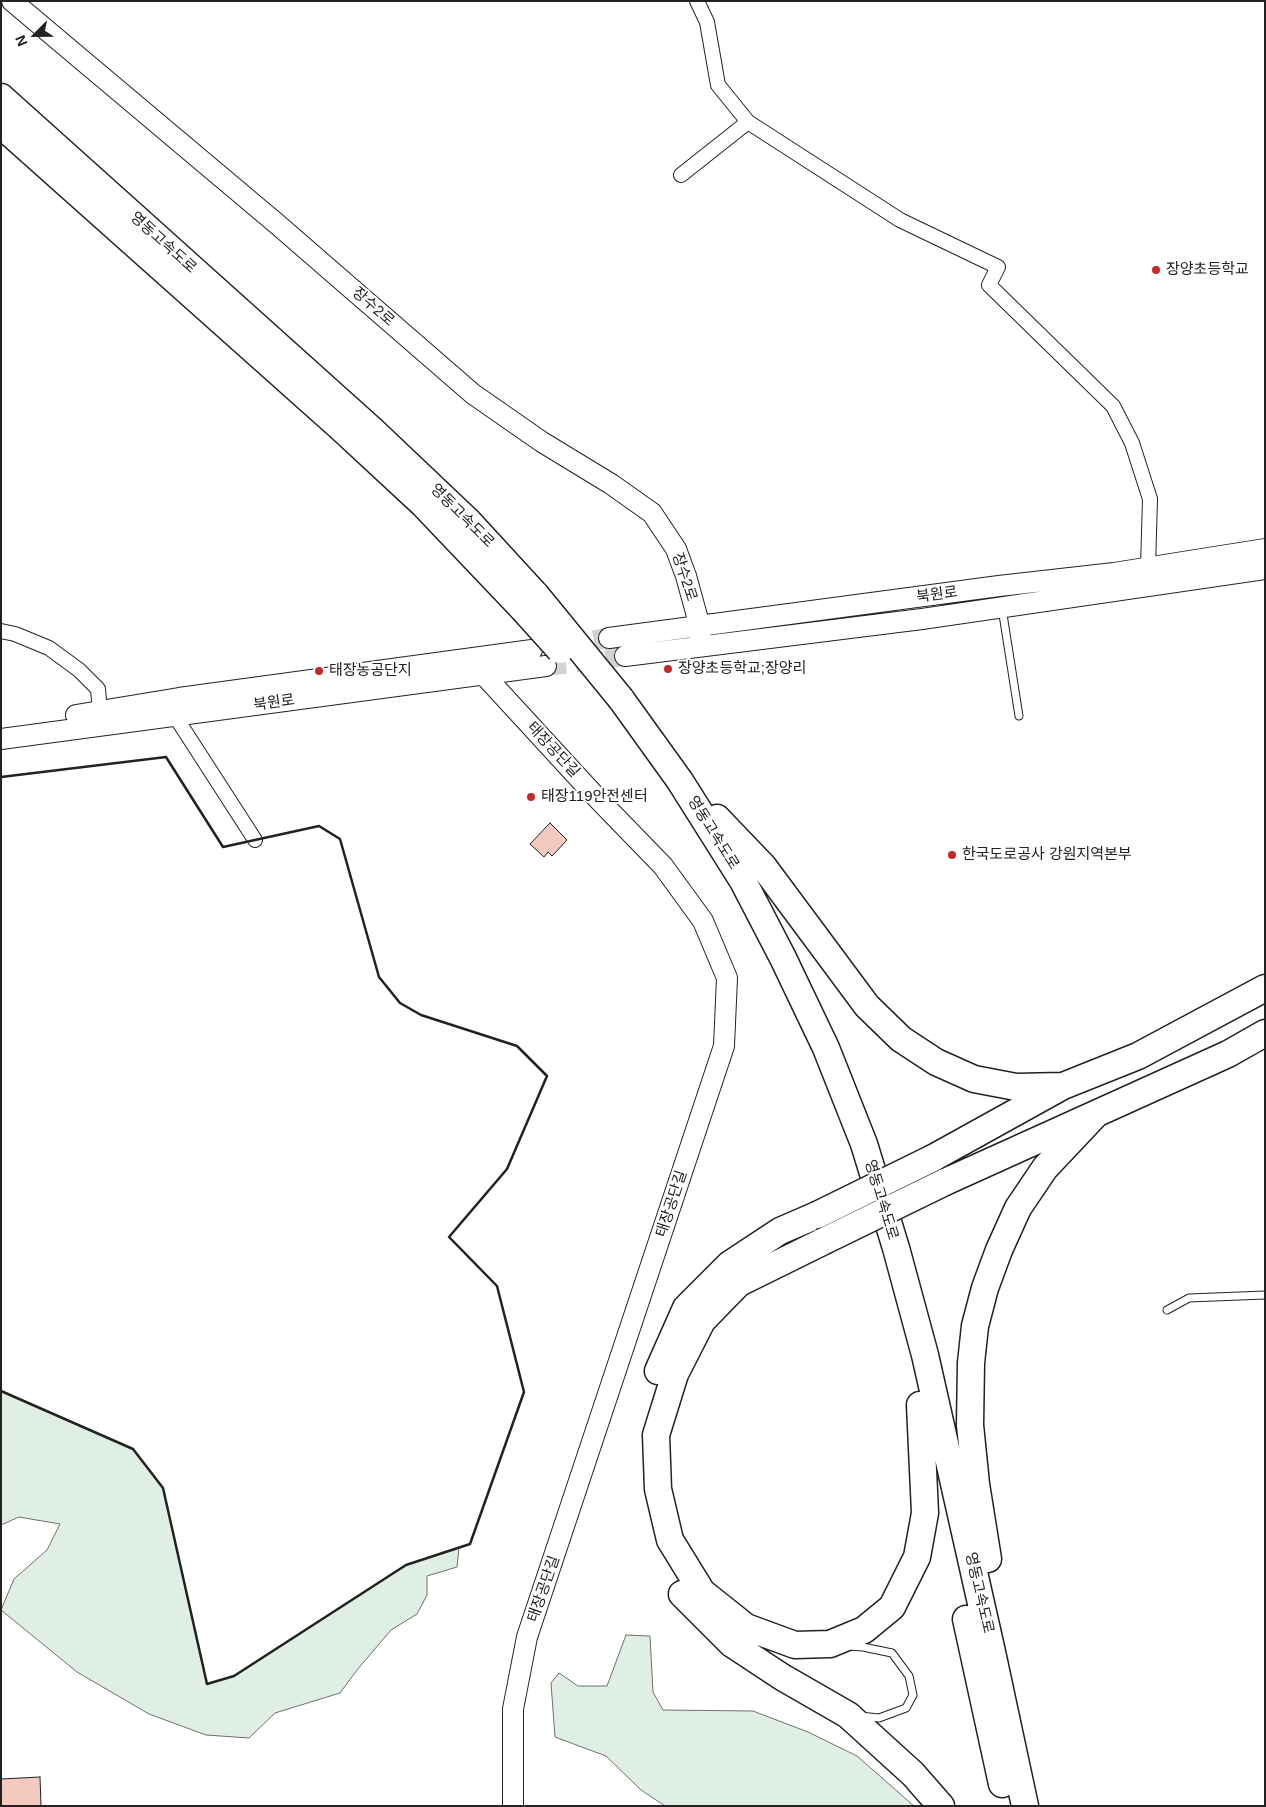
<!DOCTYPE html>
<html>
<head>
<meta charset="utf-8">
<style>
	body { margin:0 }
	#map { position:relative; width:1266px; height:1807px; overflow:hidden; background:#fff; font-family:Helvetica,sans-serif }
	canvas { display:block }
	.frame { position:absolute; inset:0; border:2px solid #222; pointer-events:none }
	.north { position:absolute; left:10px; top:10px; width:50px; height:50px; -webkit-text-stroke:4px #fff; paint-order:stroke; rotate:247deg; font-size:14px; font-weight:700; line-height:20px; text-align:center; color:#222 }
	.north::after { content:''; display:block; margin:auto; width:18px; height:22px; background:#222; clip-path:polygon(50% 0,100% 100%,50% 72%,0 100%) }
</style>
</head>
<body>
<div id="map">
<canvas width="1266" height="1807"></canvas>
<div class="frame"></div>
<div class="north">N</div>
</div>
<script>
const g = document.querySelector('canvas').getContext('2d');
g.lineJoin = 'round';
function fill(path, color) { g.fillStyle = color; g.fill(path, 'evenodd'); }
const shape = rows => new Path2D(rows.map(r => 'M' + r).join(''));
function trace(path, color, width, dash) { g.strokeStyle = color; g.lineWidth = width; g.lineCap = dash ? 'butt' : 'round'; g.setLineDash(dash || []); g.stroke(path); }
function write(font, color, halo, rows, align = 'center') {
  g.font = font + ' Helvetica,"Noto Sans KR",sans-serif'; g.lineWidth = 4; g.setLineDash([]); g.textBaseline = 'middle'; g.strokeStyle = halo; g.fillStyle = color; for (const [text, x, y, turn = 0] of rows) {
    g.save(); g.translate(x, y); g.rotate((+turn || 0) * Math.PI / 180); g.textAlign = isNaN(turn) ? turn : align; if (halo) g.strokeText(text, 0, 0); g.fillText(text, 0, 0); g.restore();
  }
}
const green = shape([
	[1,1391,133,1449,163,1488,207,1684,234,1676,406,1565,459,1547,457,1567,427,1576,427,1595,417,1614,391,1630,357,1670,340,1693,275,1713,249,1738,206,1735,149,1714,77,1672,1,1610,14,1579,47,1550,60,1524,19,1517,1,1525,1,1391],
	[626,1635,650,1636,653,1692,663,1710,753,1711,808,1732,857,1756,914,1806,665,1806,641,1790,606,1756,555,1737,551,1683,559,1673,578,1686,607,1686,626,1635]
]);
fill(green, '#e0efe3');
trace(green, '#6f6f6f', 1);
const building = shape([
	[550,823,567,840,552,856,548,852,544,857,530,844,550,823],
	[40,1777,41,1806,1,1806,1,1779,40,1777]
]);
fill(building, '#f3c9c0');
trace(building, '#222', 1);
trace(shape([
	[564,645,609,638],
	[546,666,625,656]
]), '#d3d3d3', 20, [20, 10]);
const lane = shape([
	[1002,608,1019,716],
	[1167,1310,1189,1298,1265,1295],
	[849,1646,863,1647,892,1653,909,1676,913,1695,906,1708,879,1718,860,1716]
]);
const street = shape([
	[697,1,707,22,718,85,748,122,900,220,998,267,989,285,1113,406,1132,443,1150,499,1148,567],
	[681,175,748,122],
	[1,631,15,634,49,648,79,670,98,689,100,712],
	[175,716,255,840]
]);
const secondary = shape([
	[12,1,277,224,473,394,542,442,611,484,652,513,676,549,686,576,700,627,700,646],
	[609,638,999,586,1114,573,1265,549],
	[625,656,922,619,1265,569],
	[484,675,598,799,663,866,703,921,727,978,724,1046,527,1637,513,1709,513,1806],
	[76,715,179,698,532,650],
	[1,739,546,666]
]);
const highway = shape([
	[1,97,372,430,469,522,536,595],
	[1,125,341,428,423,504,523,609],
	[621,699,680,781,743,881,783,958,826,1048,864,1144,896,1248,925,1355,992,1652,1025,1806],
	[717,818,763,866,867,1006,901,1039,936,1062,974,1079,1016,1087,1063,1086],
	[933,1158,1063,1086,1138,1056,1265,988],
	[945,1182,1228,1054,1265,1033],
	[822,1242,739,1283,702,1321,675,1374,656,1435,658,1489,670,1540,702,1592,746,1627,795,1645,830,1644,864,1630,892,1607,917,1557,925,1513,920,1405],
	[658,1371,686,1308,730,1264,780,1231,817,1215],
	[988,1559,976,1484,970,1425,971,1363,975,1326,985,1288,999,1250,1018,1208,1045,1168,1095,1115],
	[682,1594,732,1644,782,1677,848,1715,913,1774,941,1806],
	[966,1619,1002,1784]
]);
trace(lane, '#222', 9);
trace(street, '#222', 16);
trace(secondary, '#222', 22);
trace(highway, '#222', 29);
trace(lane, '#fff', 7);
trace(street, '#fff', 14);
trace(secondary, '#fff', 20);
trace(highway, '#fff', 26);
const highwayBridge = shape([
	[536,595,621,699],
	[523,609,560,650],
	[817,1215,933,1158],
	[822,1242,945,1182]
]);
trace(highwayBridge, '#222', 29, []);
trace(highwayBridge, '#fff', 26);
trace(shape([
	[1,777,166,757,223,847,319,826,340,839,379,977,400,1003,421,1015,517,1046,547,1076,507,1169,449,1237,497,1286,524,1392,470,1544,406,1565,234,1676,207,1684,163,1488,133,1449,1,1391]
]), '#222', 2.5);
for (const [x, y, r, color] of [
	[1156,270,5,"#c62828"],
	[668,669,5,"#c62828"],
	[319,671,5,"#c62828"],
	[531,797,5,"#c62828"],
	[952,855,5,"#c62828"]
]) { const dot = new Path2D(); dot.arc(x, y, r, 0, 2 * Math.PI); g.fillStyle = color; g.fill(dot); trace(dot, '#fff', 2); }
write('15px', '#222', '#fff', [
	["영동고속도로",163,243,42],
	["장수2로",373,307,41],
	["영동고속도로",462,516,45],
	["장수2로",684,577,72],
	["북원로",937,595,-8],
	["북원로",274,703,-8],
	["태장공단길",553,750,47],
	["영동고속도로",713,833,58],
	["영동고속도로",881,1200,73],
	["태장공단길",672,1204,-72],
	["태장공단길",544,1589,-71],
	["영동고속도로",979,1593,77]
]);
write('15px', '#222', '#fff', [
	["장양초등학교",1166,270],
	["장양초등학교;장양리",678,669],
	["태장농공단지",329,671],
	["태장119안전센터",541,797],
	["한국도로공사 강원지역본부",962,855]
], 'left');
</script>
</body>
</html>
